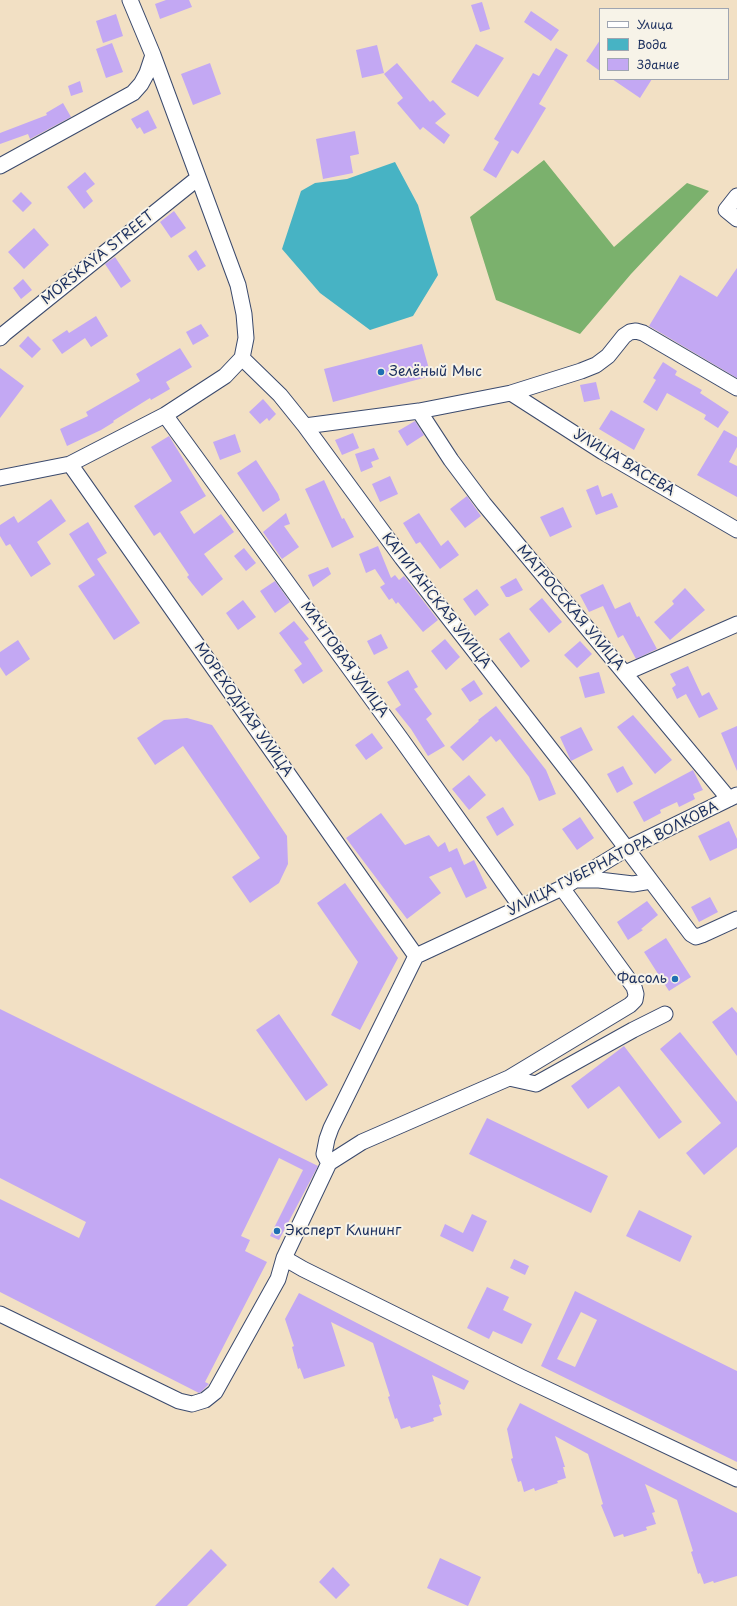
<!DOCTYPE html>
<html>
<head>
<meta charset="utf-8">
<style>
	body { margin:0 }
	#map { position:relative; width:737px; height:1606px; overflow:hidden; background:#f2e0c4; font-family:"Playpen Sans",sans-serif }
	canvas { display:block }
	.legend { position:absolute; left:599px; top:8px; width:130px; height:72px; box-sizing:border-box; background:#f7f3e8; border:1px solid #9fa5b1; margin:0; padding:5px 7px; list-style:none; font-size:12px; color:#1b2f5e }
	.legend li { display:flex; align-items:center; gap:8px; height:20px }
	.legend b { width:20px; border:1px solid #9fa5b1 }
</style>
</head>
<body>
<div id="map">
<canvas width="737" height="1606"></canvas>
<ul class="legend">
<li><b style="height:5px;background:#fff"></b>Улица</li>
<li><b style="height:11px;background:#47b3c4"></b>Вода</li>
<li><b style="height:11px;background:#c3a8f3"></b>Здание</li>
</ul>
</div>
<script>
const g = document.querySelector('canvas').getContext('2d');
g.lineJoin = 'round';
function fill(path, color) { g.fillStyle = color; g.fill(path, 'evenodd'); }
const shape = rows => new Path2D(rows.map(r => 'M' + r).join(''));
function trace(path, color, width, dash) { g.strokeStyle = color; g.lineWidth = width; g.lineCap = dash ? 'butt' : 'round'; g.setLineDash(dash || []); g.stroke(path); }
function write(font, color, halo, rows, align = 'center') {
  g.font = font + ' "Playpen Sans",sans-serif'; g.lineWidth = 4; g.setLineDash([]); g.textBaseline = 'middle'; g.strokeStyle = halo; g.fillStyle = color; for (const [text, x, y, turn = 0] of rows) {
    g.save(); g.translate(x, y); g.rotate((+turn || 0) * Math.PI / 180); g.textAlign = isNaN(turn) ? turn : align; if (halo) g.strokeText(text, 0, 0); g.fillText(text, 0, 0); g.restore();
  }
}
fill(shape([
	[544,160,614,247,687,183,709,191,631,274,580,334,496,300,470,217]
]), '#7bb16d');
fill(shape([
	[395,162,418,205,438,275,413,316,370,330,320,293,282,249,301,191,315,183,347,179]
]), '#47b3c4');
fill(shape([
	[166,0,189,0,192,7,160,19,155,4],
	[482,2,490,29,480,32,471,5],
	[531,11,559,30,551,41,524,22],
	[116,14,123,36,103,43,96,21],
	[600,40,600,71,586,61],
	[112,43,123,72,106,78,96,49],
	[476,44,504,58,478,97,451,82],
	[377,45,384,73,362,78,356,50],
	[556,48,568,55,539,104,546,108,518,154,512,150,496,178,483,170,499,142,494,139,533,73,539,76],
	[210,63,221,94,193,105,181,74],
	[397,63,430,102,433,100,446,114,435,123,450,135,444,144,423,127,420,130,397,103,403,98,384,74],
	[612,79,652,79,640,98],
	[80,81,83,92,71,96,68,86],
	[63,103,71,117,30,139,28,134,0,144,0,133,47,115,46,113],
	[148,110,157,128,144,134,140,127,137,129,131,119],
	[355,131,359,154,350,156,353,173,323,179,316,139],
	[85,172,95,184,86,191,93,201,84,209,67,187],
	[21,192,32,203,23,212,12,201],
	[174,211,186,228,171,238,160,222],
	[34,228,49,245,24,269,8,252],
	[196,250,206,266,198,271,188,256],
	[115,257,131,281,121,288,105,264],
	[737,268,737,378,649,326,680,275,717,297],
	[23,279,32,290,21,299,13,288],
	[96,316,108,336,91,347,85,338,62,354,52,340,67,330,69,333],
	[201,324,209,336,193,345,186,332],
	[28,336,41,349,32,358,19,346],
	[422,344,431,376,333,402,324,369],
	[180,348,192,367,166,382,170,389,151,400,150,398,113,421,114,422,101,430,67,446,60,429,88,416,86,412,140,381,136,374],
	[663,362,677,371,675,375,702,390,700,393,729,412,718,428,704,419,706,415,667,393,657,411,643,402,656,380,653,378],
	[0,368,24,386,0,418],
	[596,382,600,399,584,402,580,385],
	[263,399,276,414,269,421,267,418,260,424,249,412],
	[611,410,645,429,634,450,599,429],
	[415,421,424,435,407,446,398,431],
	[724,430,737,437,737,447,729,462,737,466,737,497,697,475],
	[353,433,359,448,342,455,335,440],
	[235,434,241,452,220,460,213,442],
	[169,436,206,496,180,512,194,534,221,514,234,532,204,554,223,579,202,596,187,577,189,575,160,532,154,536,134,506,172,481,151,447],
	[374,448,379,459,371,462,373,467,361,472,355,454],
	[256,460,278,494,280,500,263,512,237,473],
	[390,476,398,494,380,502,372,484],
	[324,480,342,519,344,518,354,537,332,548,305,489],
	[598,485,602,497,612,493,618,507,596,515,586,490],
	[467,496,481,516,465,528,450,509],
	[51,499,66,521,37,542,51,564,31,577,10,544,6,546,0,536,0,525,14,516,18,523],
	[563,507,572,527,550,537,540,517],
	[286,513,290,524,284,526,299,547,282,559,263,532],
	[419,513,441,546,448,540,459,555,440,569,420,542,416,544,403,523],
	[88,522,107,553,97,559,140,623,114,640,78,586,95,575,69,534],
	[378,546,391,578,395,575,399,580,404,576,438,620,423,632,398,602,396,604,392,598,389,600,380,587,385,584,375,569,366,573,359,554],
	[244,548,256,563,246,571,234,556],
	[328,567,331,574,313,587,308,575],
	[516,578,523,590,509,597,506,597,500,587],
	[275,581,290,602,275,613,260,591],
	[603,584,615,609,630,602,637,617,639,616,657,649,636,659,623,635,618,638,603,606,589,612,580,595],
	[685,588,705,610,670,640,654,622,674,604,672,601],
	[477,589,489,605,475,616,463,599],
	[542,598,562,622,549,633,529,609],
	[243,600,256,617,238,630,226,613],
	[294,621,309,639,304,642,323,671,303,684,294,670,302,664,279,633],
	[509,632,530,661,521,668,499,639],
	[381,634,388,648,374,655,367,641],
	[445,639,460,657,446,670,431,651],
	[18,640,30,659,6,676,0,667,0,652],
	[580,641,592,654,577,668,564,655],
	[688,666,702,696,709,692,718,709,699,718,686,694,677,699,672,688,676,685,670,674],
	[408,670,418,687,414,689,432,714,426,719,445,746,428,756,411,729,395,709,401,705,387,682],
	[599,672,605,693,585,698,579,677],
	[474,680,483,694,470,702,461,689],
	[496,706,546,770,556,794,539,801,529,777,500,739,496,742,491,736,463,761,450,747,479,721,478,720],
	[633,715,672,760,655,774,617,727],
	[187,718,212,725,287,836,288,864,279,883,250,903,232,877,260,858,183,746,155,765,137,738,164,720],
	[737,726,737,771,721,733],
	[581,727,593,750,571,761,560,737],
	[372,733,383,748,366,760,355,745],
	[623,766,633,784,617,793,607,774],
	[693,770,703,790,693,794,695,799,679,807,677,802,660,810,661,813,644,822,633,802],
	[469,775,486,795,469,810,452,789],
	[503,807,514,825,497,836,486,817],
	[381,813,405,845,429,835,438,847,445,842,449,852,457,848,464,865,474,860,487,888,466,898,451,867,429,877,441,893,407,919,346,838],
	[580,817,594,838,577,850,562,829],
	[729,821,737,839,737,848,710,861,698,836],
	[345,883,398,958,360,1030,331,1015,358,962,317,903],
	[710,897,718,912,699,922,691,907],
	[647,901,658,915,641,929,643,930,628,940,617,922],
	[666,938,691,977,669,991,644,952],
	[732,1007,737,1013,737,1056,712,1022],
	[0,1009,318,1166,279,1240,270,1236,303,1170,279,1158,241,1236,250,1240,245,1251,267,1262,205,1382,209,1384,201,1392,199,1393,0,1292,0,1199,79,1238,86,1222,0,1178],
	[279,1014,328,1085,306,1101,256,1030],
	[680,1032,737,1102,737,1147,704,1175,686,1153,721,1123,660,1049],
	[624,1046,682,1122,659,1139,619,1086,588,1109,571,1086],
	[487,1118,608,1176,591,1213,469,1154],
	[639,1210,692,1236,680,1262,626,1236],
	[472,1214,487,1221,473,1252,440,1236,445,1224,463,1233],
	[514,1259,529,1266,525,1275,510,1268],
	[487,1287,509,1297,503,1310,532,1324,522,1344,493,1331,489,1339,467,1328],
	[575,1291,737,1371,737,1462,541,1366],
	[581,1312,597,1320,575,1367,557,1359],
	[299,1293,469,1381,464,1390,432,1375,441,1404,439,1405,442,1415,433,1418,434,1421,411,1428,410,1426,401,1429,397,1418,395,1419,388,1397,390,1396,373,1343,331,1322,345,1366,304,1379,300,1368,298,1369,292,1347,294,1346,285,1319],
	[520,1403,737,1513,737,1576,714,1583,713,1581,704,1584,700,1573,698,1574,691,1552,693,1551,677,1500,645,1484,655,1512,652,1513,656,1524,646,1527,647,1530,624,1537,623,1534,614,1537,601,1505,603,1504,588,1454,555,1436,565,1467,563,1467,566,1478,557,1481,558,1483,535,1491,534,1488,524,1492,521,1481,518,1482,511,1459,513,1458,507,1429],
	[211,1549,227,1565,187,1606,155,1606],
	[440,1558,481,1577,468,1606,427,1588],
	[333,1567,350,1585,336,1599,319,1582]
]), '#c3a8f3');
const minor = shape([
	[130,0,153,55,238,285,244,314,246,338,242,358],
	[0,166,133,93,141,84,147,73,153,55],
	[737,196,726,210,737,219],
	[0,338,5,333,198,178],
	[242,358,280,395,305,426,402,558,581,788,691,934,696,937,702,935,737,919],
	[511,393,603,452,737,530],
	[419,411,451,460,484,504,729,799],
	[165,415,401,739,521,907],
	[305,426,419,411,511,393,581,371,596,365,608,356,624,336,630,332,636,331,643,333,737,388],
	[70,464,416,956],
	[0,478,70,464,165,415,225,376,242,358],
	[625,673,737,624],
	[576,880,599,880,633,884,651,881],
	[509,1078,630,1005,635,1000,636,994,634,987,562,888],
	[329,1163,362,1142,509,1078,536,1084,633,1030,665,1014],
	[284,1258,303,1269,521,1377,737,1479],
	[0,1314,179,1401,192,1404,205,1400,215,1392,278,1279,284,1258,329,1163,324,1154,327,1139,331,1128,416,956,562,888,626,849,737,795]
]);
trace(minor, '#3b4a6d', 17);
trace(minor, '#fff', 15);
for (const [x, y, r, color] of [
	[381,372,4,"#1f6fb2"],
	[675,979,4,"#1f6fb2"],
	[277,1231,4,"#1f6fb2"]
]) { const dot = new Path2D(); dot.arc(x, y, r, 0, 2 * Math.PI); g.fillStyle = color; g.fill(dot); trace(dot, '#f7f3e8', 1.5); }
write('14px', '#1b2f5e', '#f7f3e8', [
	["MORSKAYA STREET",98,258,-39],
	["УЛИЦА ВАСЕВА",624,463,31],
	["КАПИТАНСКАЯ УЛИЦА",436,601,52],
	["МАТРОССКАЯ УЛИЦА",570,608,50],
	["МАЧТОВАЯ УЛИЦА",344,660,54],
	["МОРЕХОДНАЯ УЛИЦА",243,710,55],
	["УЛИЦА ГУБЕРНАТОРА ВОЛКОВА",613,859,-27]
]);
write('14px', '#1b2f5e', '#f7f3e8', [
	["Зелёный Мыс",389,372],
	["Фасоль",667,979,"right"],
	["Эксперт Клининг",285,1231]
], 'left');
</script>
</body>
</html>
